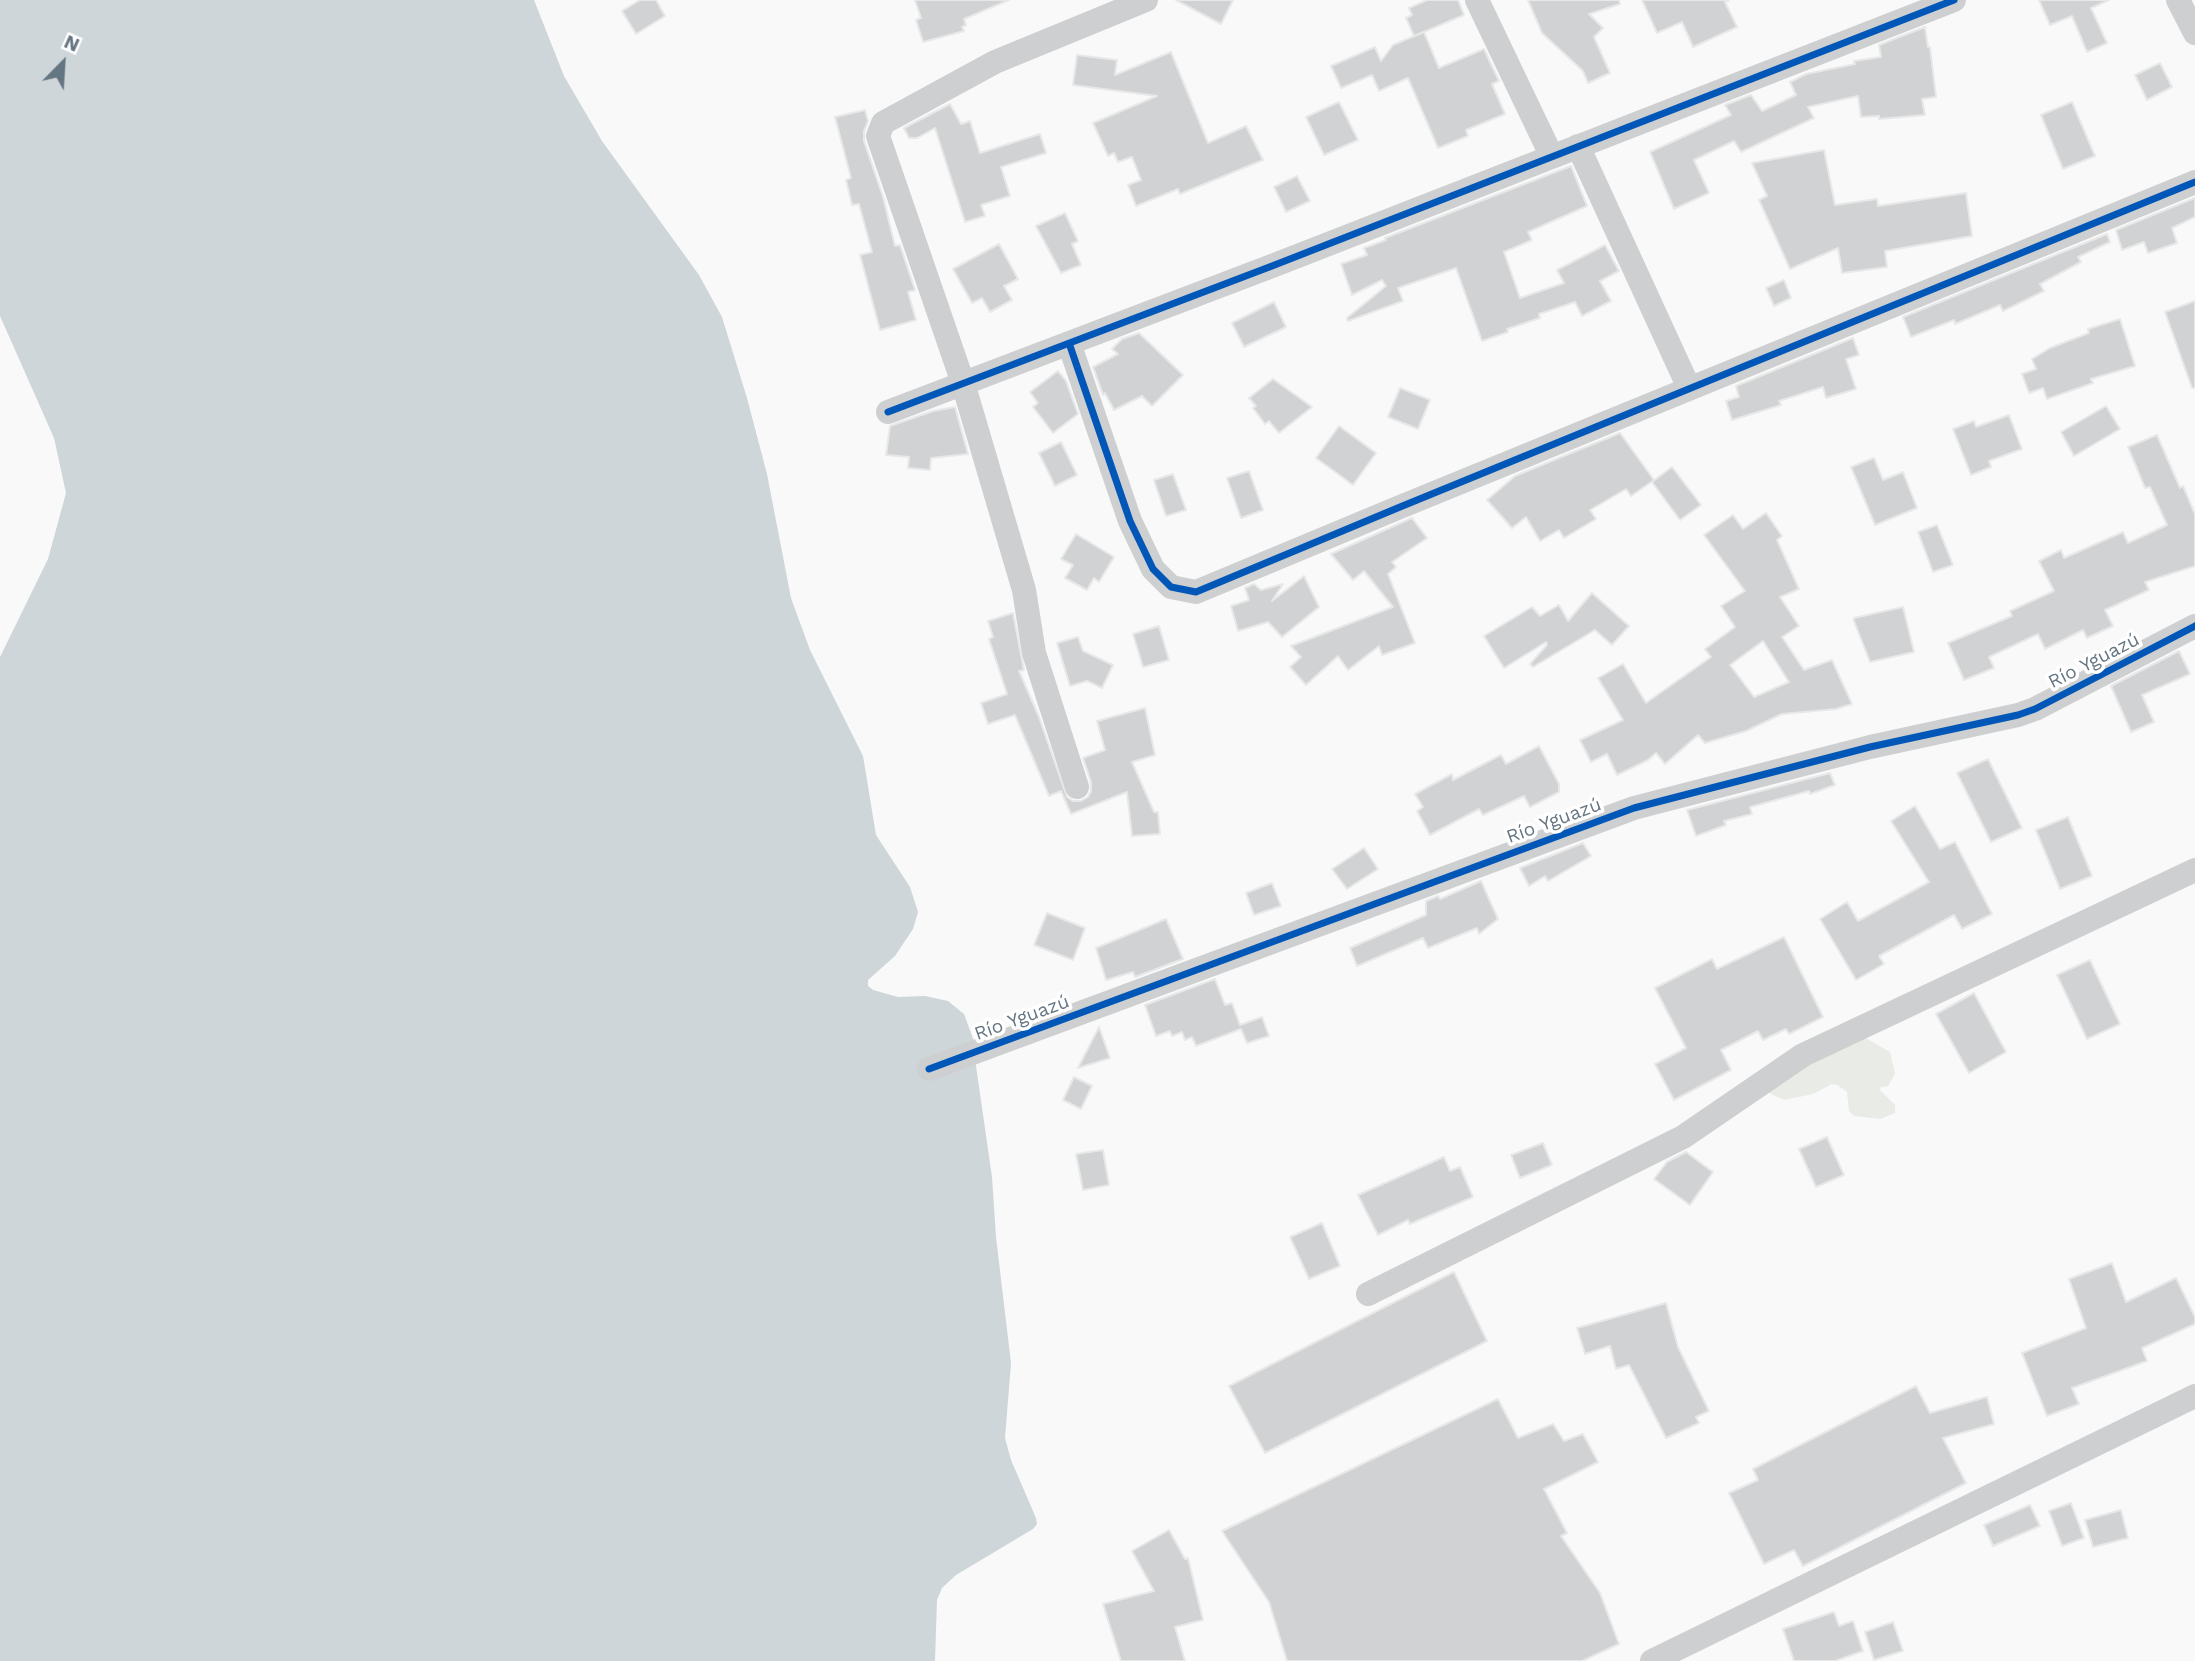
<!DOCTYPE html>
<html>
<head>
<meta charset="utf-8">
<style>
	body { margin:0 }
	#map { position:relative; width:2195px; height:1661px; overflow:hidden; background:#f9f9f9; font-family:"Work Sans",sans-serif }
	canvas { display:block }
	.north { position:absolute; left:28px; top:28px; width:70px; height:70px; -webkit-text-stroke:5px #fff; paint-order:stroke; rotate:24deg; font-size:19px; font-weight:700; line-height:28px; text-align:center; color:#657683 }
	.north::after { content:''; display:block; margin:auto; width:24px; height:32px; background:#657683; clip-path:polygon(50% 0,100% 100%,50% 72%,0 100%) }
</style>
</head>
<body>
<div id="map">
<canvas width="2195" height="1661"></canvas>
<div class="north">N</div>
</div>
<script>
const g = document.querySelector('canvas').getContext('2d');
g.lineJoin = 'round';
function fill(path, color) { g.fillStyle = color; g.fill(path, 'evenodd'); }
const shape = rows => new Path2D(rows.map(r => 'M' + r).join(''));
function trace(path, color, width, dash) { g.strokeStyle = color; g.lineWidth = width; g.lineCap = dash ? 'butt' : 'round'; g.setLineDash(dash || []); g.stroke(path); }
function write(font, color, halo, rows, align = 'center') {
  g.font = font + ' "Work Sans",sans-serif'; g.lineWidth = 7; g.setLineDash([]); g.textBaseline = 'middle'; g.strokeStyle = halo; g.fillStyle = color; for (const [text, x, y, turn = 0] of rows) {
    g.save(); g.translate(x, y); g.rotate((+turn || 0) * Math.PI / 180); g.textAlign = isNaN(turn) ? turn : align; if (halo) g.strokeText(text, 0, 0); g.fillText(text, 0, 0); g.restore();
  }
}
fill(shape([
	[1862,1036,1890,1052,1895,1074,1888,1086,1881,1087,1880,1090,1895,1105,1895,1113,1880,1119,1854,1116,1849,1111,1847,1092,1837,1085,1832,1084,1813,1094,1784,1100,1769,1093,1768,1086]
]), '#e8ebe6');
fill(shape([
	[0,0,534,0,564,76,602,141,699,275,722,317,747,398,767,474,791,598,810,650,863,756,876,835,910,887,918,912,913,929,895,956,868,980,868,986,873,990,898,997,925,996,948,1001,964,1014,975,1044,976,1066,992,1177,996,1237,1011,1363,1005,1438,1011,1460,1036,1518,1037,1524,1033,1529,956,1575,942,1588,937,1600,935,1661,0,1661,0,657,48,559,66,493,54,438,0,316]
]), '#ced6d9');
const building = shape([
	[640,0,656,0,665,16,636,34,622,11,640,0],
	[915,0,1009,0,964,19,966,25,962,27,964,31,923,42,916,20,921,18,915,0],
	[1176,0,1233,0,1221,24,1176,0],
	[1427,0,1458,0,1464,15,1414,36,1406,18,1412,15,1409,8,1427,0],
	[1528,0,1619,0,1620,4,1589,14,1603,28,1594,37,1610,73,1588,83,1583,71,1542,33,1528,0],
	[1642,0,1729,0,1725,2,1737,27,1693,47,1682,22,1657,33,1642,0],
	[2039,0,2109,0,2091,8,2107,43,2087,52,2072,16,2050,25,2039,0],
	[1925,27,1928,47,1930,47,1936,97,1922,99,1925,115,1879,119,1879,116,1861,117,1858,96,1808,107,1814,118,1741,152,1734,141,1694,160,1709,193,1674,209,1650,152,1731,115,1725,105,1751,95,1762,111,1796,95,1790,82,1806,74,1855,64,1854,61,1881,57,1879,45,1925,27],
	[1424,32,1439,68,1484,49,1499,81,1492,84,1505,114,1466,130,1468,136,1438,148,1408,78,1379,91,1372,75,1341,88,1331,66,1375,47,1381,61,1393,45,1424,32],
	[1171,52,1208,143,1246,126,1263,160,1180,194,1178,189,1136,206,1128,185,1141,180,1132,157,1118,162,1114,153,1108,156,1093,123,1157,96,1073,85,1077,55,1117,60,1115,75,1171,52],
	[2160,63,2172,87,2147,100,2135,75,2160,63],
	[1339,102,1358,140,1324,155,1306,117,1339,102],
	[2072,102,2095,156,2063,169,2041,115,2072,102],
	[950,104,961,124,970,121,980,153,1040,134,1046,153,1001,167,1010,196,981,205,985,216,965,222,935,128,917,138,909,138,904,128,950,104],
	[865,110,868,121,864,131,864,141,883,197,895,246,900,245,915,290,908,292,916,320,880,330,860,255,872,252,859,204,852,205,846,180,851,178,835,117,865,110],
	[1824,150,1835,205,1877,199,1878,206,1966,193,1972,236,1885,251,1887,267,1842,273,1838,248,1790,269,1759,200,1767,196,1752,163,1824,150],
	[1571,166,1587,206,1528,232,1532,240,1504,252,1520,298,1564,283,1557,270,1605,245,1619,271,1600,281,1611,301,1582,316,1575,302,1539,314,1540,318,1507,329,1508,332,1482,341,1456,268,1398,288,1403,301,1348,321,1347,318,1386,286,1382,280,1352,295,1341,264,1367,255,1364,248,1386,240,1385,238,1571,166],
	[1297,176,1310,201,1286,212,1274,187,1297,176],
	[2195,198,2195,217,2172,228,2177,243,2148,253,2144,242,2122,250,2116,230,2195,198],
	[1065,213,1078,241,1072,244,1081,265,1061,273,1036,226,1065,213],
	[2107,234,2110,242,2078,257,2081,262,2040,284,2044,291,2003,311,2000,305,1955,324,1954,320,1911,337,1903,317,2107,234],
	[999,244,1018,279,1004,286,1012,300,990,312,982,298,972,303,953,269,999,244],
	[1784,280,1791,298,1774,306,1766,288,1784,280],
	[2195,301,2195,388,2192,388,2165,312,2195,301],
	[1274,302,1286,327,1244,347,1232,323,1274,302],
	[2120,319,2135,366,2091,379,2093,383,2047,399,2043,388,2029,393,2022,374,2036,369,2032,359,2050,348,2089,333,2088,329,2120,319],
	[1139,333,1183,375,1152,406,1142,396,1114,410,1105,393,1103,395,1093,367,1118,354,1112,349,1122,339,1139,333],
	[1853,338,1859,355,1846,359,1856,389,1826,398,1823,387,1779,401,1781,405,1732,420,1726,401,1739,397,1736,386,1853,338],
	[1058,371,1066,381,1078,414,1053,433,1033,407,1038,403,1030,392,1058,371],
	[1273,379,1312,407,1279,433,1269,421,1265,424,1253,408,1256,406,1249,398,1273,379],
	[1400,388,1430,400,1418,429,1388,417,1400,388],
	[2106,406,2120,429,2074,456,2061,432,2106,406],
	[955,407,968,454,931,458,930,470,908,468,909,457,886,455,890,426,933,411,955,407],
	[2009,415,2022,449,1989,461,1991,467,1971,475,1953,429,1974,421,1976,427,2009,415],
	[1339,426,1376,453,1353,485,1316,458,1339,426],
	[1620,433,1654,480,1631,496,1626,489,1590,510,1596,519,1564,538,1559,530,1540,541,1526,517,1512,528,1487,500,1515,476,1620,433],
	[2157,435,2180,488,2183,486,2195,514,2195,566,2145,582,2149,590,2105,610,2113,626,2087,638,2083,630,2045,649,2038,634,1989,657,1994,668,1964,680,1948,643,2012,616,2010,611,2054,591,2039,561,2061,550,2064,558,2123,532,2128,543,2167,525,2150,487,2145,488,2128,447,2157,435],
	[1061,442,1077,475,1055,486,1039,453,1061,442],
	[1874,458,1883,480,1903,472,1917,508,1875,525,1851,467,1874,458],
	[1672,467,1701,505,1680,520,1652,482,1672,467],
	[1249,471,1263,510,1241,518,1227,478,1249,471],
	[1173,474,1186,510,1166,516,1154,480,1173,474],
	[1766,513,1782,536,1777,540,1799,589,1780,597,1799,626,1782,637,1804,670,1832,660,1852,704,1836,709,1782,714,1746,731,1705,743,1698,735,1665,764,1656,753,1648,760,1617,775,1607,754,1591,762,1580,740,1623,720,1598,678,1623,664,1646,703,1711,657,1705,649,1735,627,1721,606,1745,591,1704,535,1733,515,1743,529,1766,513],
	[1763,641,1789,682,1754,697,1730,665,1763,641],
	[1412,518,1427,538,1392,562,1396,567,1388,574,1415,643,1382,655,1379,646,1348,670,1338,656,1306,685,1290,667,1301,657,1291,646,1393,607,1364,571,1353,580,1331,554,1412,518],
	[1937,525,1953,565,1933,572,1918,532,1937,525],
	[1076,534,1114,557,1099,582,1094,578,1087,590,1065,578,1073,565,1061,559,1076,534],
	[1304,576,1319,607,1282,637,1268,622,1238,631,1231,606,1249,600,1245,588,1254,584,1261,590,1283,584,1272,601,1304,576],
	[1592,593,1629,626,1612,645,1595,630,1533,667,1530,664,1547,645,1546,642,1504,668,1484,636,1532,607,1540,616,1559,605,1568,621,1592,593],
	[1903,607,1914,652,1870,662,1854,621,1854,618,1903,607],
	[1013,613,1024,670,1019,671,1039,717,1067,797,1073,801,1081,801,1088,797,1091,791,1091,782,1083,758,1105,750,1097,721,1145,708,1155,755,1132,762,1154,812,1158,812,1160,834,1132,836,1127,792,1071,814,1061,791,1049,796,1015,715,988,724,981,703,1007,694,989,639,993,637,988,621,1013,613],
	[1159,626,1169,660,1143,667,1133,634,1159,626],
	[1078,637,1083,651,1113,665,1102,688,1087,681,1070,686,1057,643,1078,637],
	[2179,651,2190,674,2142,695,2154,722,2131,732,2111,686,2179,651],
	[1539,746,1559,784,1559,792,1530,807,1524,796,1483,815,1479,809,1430,835,1417,811,1423,807,1415,794,1452,774,1453,780,1501,755,1506,764,1539,746],
	[1988,759,2022,828,1991,842,1957,773,1988,759],
	[1830,773,1835,785,1810,794,1809,791,1750,807,1752,814,1724,821,1726,825,1696,836,1687,810,1830,773],
	[1915,806,1940,849,1955,842,1992,914,1962,929,1954,915,1879,956,1884,964,1856,980,1820,919,1847,902,1858,921,1929,882,1891,821,1915,806],
	[2068,817,2092,876,2060,889,2036,830,2068,817],
	[1583,843,1591,856,1548,881,1545,876,1529,886,1520,868,1583,843],
	[1364,848,1378,869,1347,889,1332,869,1364,848],
	[1481,881,1498,919,1479,934,1477,928,1428,948,1423,938,1357,966,1350,948,1426,915,1426,901,1438,896,1440,899,1481,881],
	[1272,883,1281,906,1254,915,1246,893,1272,883],
	[1047,913,1085,928,1073,960,1034,945,1047,913],
	[1166,919,1183,959,1135,977,1133,972,1106,980,1096,948,1166,919],
	[1784,937,1823,1017,1789,1034,1786,1029,1763,1040,1758,1031,1721,1050,1731,1070,1674,1100,1655,1064,1686,1048,1655,988,1712,959,1717,969,1784,937],
	[2090,960,2120,1024,2087,1039,2057,975,2090,960],
	[1215,979,1225,1005,1232,1003,1240,1025,1262,1017,1269,1036,1247,1043,1241,1029,1196,1046,1192,1037,1185,1040,1182,1032,1172,1036,1170,1031,1156,1036,1145,1005,1215,979],
	[1974,993,2006,1052,1969,1073,1936,1014,1974,993],
	[1099,1027,1110,1058,1078,1068,1099,1027],
	[1074,1077,1092,1086,1081,1109,1063,1100,1074,1077],
	[1827,1137,1844,1175,1816,1187,1799,1149,1827,1137],
	[1543,1143,1552,1165,1520,1178,1511,1155,1543,1143],
	[1103,1150,1109,1185,1083,1190,1076,1154,1103,1150],
	[1686,1152,1713,1172,1690,1205,1654,1179,1667,1162,1686,1152],
	[1444,1157,1450,1171,1460,1167,1473,1197,1410,1224,1408,1220,1378,1235,1358,1195,1444,1157],
	[1322,1223,1340,1266,1309,1279,1290,1237,1322,1223],
	[2112,1263,2126,1302,2176,1278,2195,1317,2195,1324,2142,1348,2147,1361,2072,1388,2079,1404,2047,1416,2022,1353,2086,1328,2069,1279,2112,1263],
	[1454,1272,1487,1341,1265,1453,1229,1386,1454,1272],
	[1666,1303,1678,1347,1709,1411,1696,1417,1699,1423,1666,1438,1629,1365,1616,1369,1610,1346,1585,1354,1577,1328,1666,1303],
	[1916,1386,1930,1413,1987,1397,1994,1424,1943,1438,1966,1483,1803,1566,1794,1550,1764,1564,1729,1493,1758,1480,1753,1469,1916,1386],
	[1498,1399,1518,1438,1553,1424,1564,1441,1583,1434,1598,1462,1544,1489,1567,1533,1561,1536,1600,1593,1619,1644,1582,1661,1287,1661,1269,1602,1222,1531,1498,1399],
	[2071,1503,2084,1538,2062,1546,2049,1511,2071,1503],
	[2030,1505,2040,1526,1993,1546,1984,1525,2030,1505],
	[2121,1510,2128,1538,2093,1547,2085,1520,2121,1510],
	[1169,1530,1185,1559,1188,1558,1203,1620,1175,1627,1185,1661,1121,1661,1103,1604,1154,1591,1132,1551,1169,1530],
	[1834,1612,1839,1626,1853,1621,1863,1651,1835,1661,1794,1661,1783,1629,1834,1612],
	[1893,1622,1903,1651,1874,1660,1865,1632,1893,1622]
]);
fill(building, '#d0d2d3');
trace(building, '#e8e8e8', 2);
trace(shape([
	[1477,0,1552,157],
	[2178,0,2195,33],
	[1578,146,1689,388],
	[1069,343,1130,521,1153,569,1171,587,1196,592,1400,507,2195,182],
	[888,412,1272,266,1954,0],
	[1077,787,1034,653,1024,590,963,383,878,136,883,123,995,62,1146,0],
	[929,1069,1634,808,1870,747,2018,715,2035,709,2195,626],
	[1368,1294,1683,1137,1803,1055,2195,870],
	[1652,1661,2195,1396]
]), '#cecfd0', 24);
trace(shape([
	[1069,343,1130,521,1153,569,1171,587,1196,592,1400,507,2195,182],
	[888,412,1272,266,1954,0],
	[929,1069,1634,808,1870,747,2018,715,2035,709,2195,626]
]), '#0057b8', 7);
write('19px', '#657683', '#fff', [
	["Río Yguazú",2094,661,-27],
	["Río Yguazú",1554,821,-20],
	["Río Yguazú",1022,1018,-20]
]);
</script>
</body>
</html>
